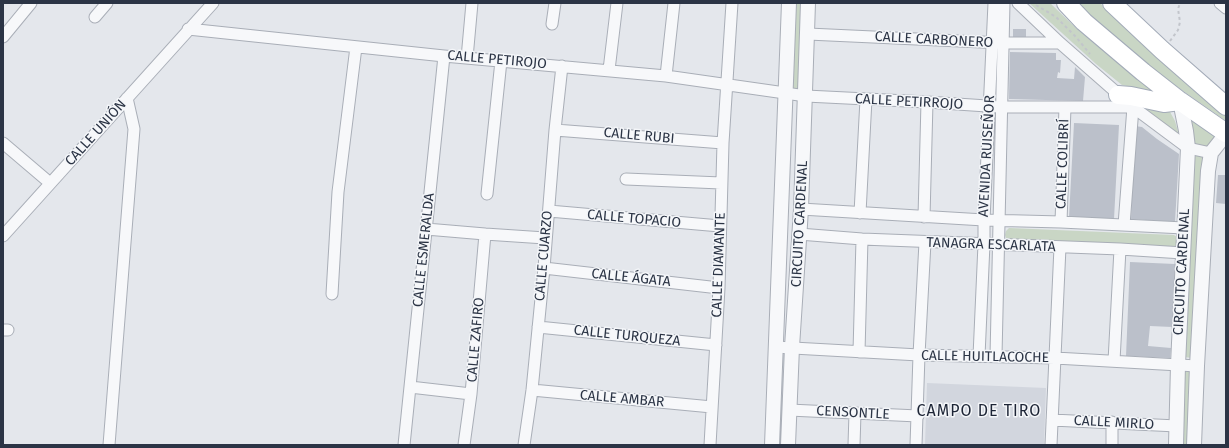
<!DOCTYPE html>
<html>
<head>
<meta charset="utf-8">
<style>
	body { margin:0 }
	#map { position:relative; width:1229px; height:448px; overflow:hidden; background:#e4e7ec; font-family:"Fira Sans",sans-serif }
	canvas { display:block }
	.frame { position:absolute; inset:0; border:4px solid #2b3445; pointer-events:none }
</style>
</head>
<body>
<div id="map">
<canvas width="1229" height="448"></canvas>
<div class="frame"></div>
</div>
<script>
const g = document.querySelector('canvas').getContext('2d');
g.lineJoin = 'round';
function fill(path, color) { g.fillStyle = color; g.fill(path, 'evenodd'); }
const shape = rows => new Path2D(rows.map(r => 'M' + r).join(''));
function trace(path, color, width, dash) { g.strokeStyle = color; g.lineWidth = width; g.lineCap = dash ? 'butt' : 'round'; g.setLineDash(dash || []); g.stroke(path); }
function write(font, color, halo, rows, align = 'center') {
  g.font = font + ' "Fira Sans",sans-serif'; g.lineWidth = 3; g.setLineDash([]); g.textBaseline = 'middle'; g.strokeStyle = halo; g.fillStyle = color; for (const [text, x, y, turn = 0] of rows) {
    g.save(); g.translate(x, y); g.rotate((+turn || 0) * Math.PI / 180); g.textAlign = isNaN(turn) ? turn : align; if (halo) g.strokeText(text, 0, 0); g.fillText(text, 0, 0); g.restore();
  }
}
fill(shape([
	[927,383,1046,388,1044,445,925,445]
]), '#d2d6de');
fill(shape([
	[794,3,804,3,800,89,791,89],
	[1029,3,1050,3,1077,29,1153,92,1122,85,1096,64],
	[1076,3,1100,3,1171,70,1226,115,1226,121,1160,75,1122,44],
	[1134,102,1169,110,1175,121,1179,135],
	[1186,115,1226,140,1203,157,1202,164,1192,358,1184,357],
	[1009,228,1174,235,1177,237,1178,242,1176,246,1173,248,1009,241,1006,238,1005,235,1006,231],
	[1183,372,1192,372,1190,445,1181,445]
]), '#c9d6c5');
fill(shape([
	[1013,29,1026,29,1026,37,1013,37],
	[1010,52,1056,53,1056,60,1061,60,1060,73,1058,72,1057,78,1074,79,1075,67,1085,77,1083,101,1009,99],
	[1074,123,1119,125,1114,219,1069,217],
	[1135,126,1142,127,1157,139,1179,154,1175,222,1131,219],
	[1218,175,1226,175,1226,204,1216,203],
	[1130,262,1175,264,1172,327,1150,326,1148,346,1171,348,1170,358,1126,356]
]), '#bbc0ca');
const minor = shape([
	[1018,3,1060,43,1133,107,1188,148,1211,153],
	[1220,3,1226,8],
	[95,17,107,3],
	[552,24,555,3],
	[188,29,444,56,666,76,806,96,927,102,1002,107,1133,107,1124,225],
	[808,34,1003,43,1060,43],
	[3,37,31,3],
	[467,58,472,3],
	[609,70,617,3],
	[666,76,674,3],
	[555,130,723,143],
	[3,143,50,183],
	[626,179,721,183],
	[487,194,501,61],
	[801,209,984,220,1061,222,1184,228],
	[549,211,720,226],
	[860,213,866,99],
	[924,217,927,102],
	[1061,222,1065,107],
	[426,229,485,234,545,238],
	[799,234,862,239,1120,249,1183,253],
	[3,236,213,3],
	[544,268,719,288],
	[332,294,338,192,356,47],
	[538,327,716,345],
	[3,330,8,330],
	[775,347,919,355,1055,358,1197,366],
	[859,352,862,239],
	[979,356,984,244,984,220,994,3],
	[996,356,1004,3],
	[1114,361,1120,249],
	[410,387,471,394],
	[532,390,712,407],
	[789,410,918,416],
	[1052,420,1177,426],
	[109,445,134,129,127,98],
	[404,445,444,56],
	[464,445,471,394,485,234],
	[524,445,532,390,544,268,555,130,562,66],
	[710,445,719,288,723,143,732,3],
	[854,445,855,413],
	[916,445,919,355,925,242],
	[1051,445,1060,247],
	[1112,445,1112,422]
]);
const tertiary = shape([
	[772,445,789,3],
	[788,445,792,347,801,209,808,3],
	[1176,445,1178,365,1188,148,1186,131,1180,101],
	[1194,445,1197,366,1208,171,1211,153,1226,134]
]);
const primary = shape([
	[1066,3,1084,22,1143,72,1180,101,1226,133],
	[1112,3,1162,50,1226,106],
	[1118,95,1131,96,1164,103,1180,101]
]);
trace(minor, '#a9aeb7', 13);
trace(tertiary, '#a9aeb7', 16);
trace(primary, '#a3abb8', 20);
trace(shape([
	[1036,5,1056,17,1076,37,1090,54],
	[1170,41,1178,30,1180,22,1178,9,1180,3]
]), '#c2c5cb', 2, [3, 3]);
trace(minor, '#f7f8fa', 11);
trace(tertiary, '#f7f8fa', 14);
trace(primary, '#fff', 18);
write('14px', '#2b3445', '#f4f6f9', [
	["CALLE CARBONERO",934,40,3],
	["CALLE PETIROJO",497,60,5],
	["CALLE PETIRROJO",909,102,3],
	["CALLE UNIÓN",96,133,-48],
	["CALLE RUBI",639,136,5],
	["AVENIDA RUISEÑOR",987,156,-87],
	["CALLE COLIBRÍ",1063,164,-88],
	["CALLE TOPACIO",634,219,5],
	["CIRCUITO CARDENAL",800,224,-87],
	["TANAGRA ESCARLATA",991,245,2],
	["CALLE ESMERALDA",424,250,-84],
	["CALLE CUARZO",544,256,-85],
	["CALLE DIAMANTE",719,265,-88],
	["CIRCUITO CARDENAL",1182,272,-87],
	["CALLE ÁGATA",631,278,6],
	["CALLE TURQUEZA",627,336,6],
	["CALLE ZAFIRO",476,340,-85],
	["CALLE HUITLACOCHE",985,357,1],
	["CALLE AMBAR",622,399,5],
	["CENSONTLE",853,413,3],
	["CALLE MIRLO",1114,423,3]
]);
g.letterSpacing = '1px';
write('16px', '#1d2536', '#f4f6f9', [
	["CAMPO DE TIRO",979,412]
]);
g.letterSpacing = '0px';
</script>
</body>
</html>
